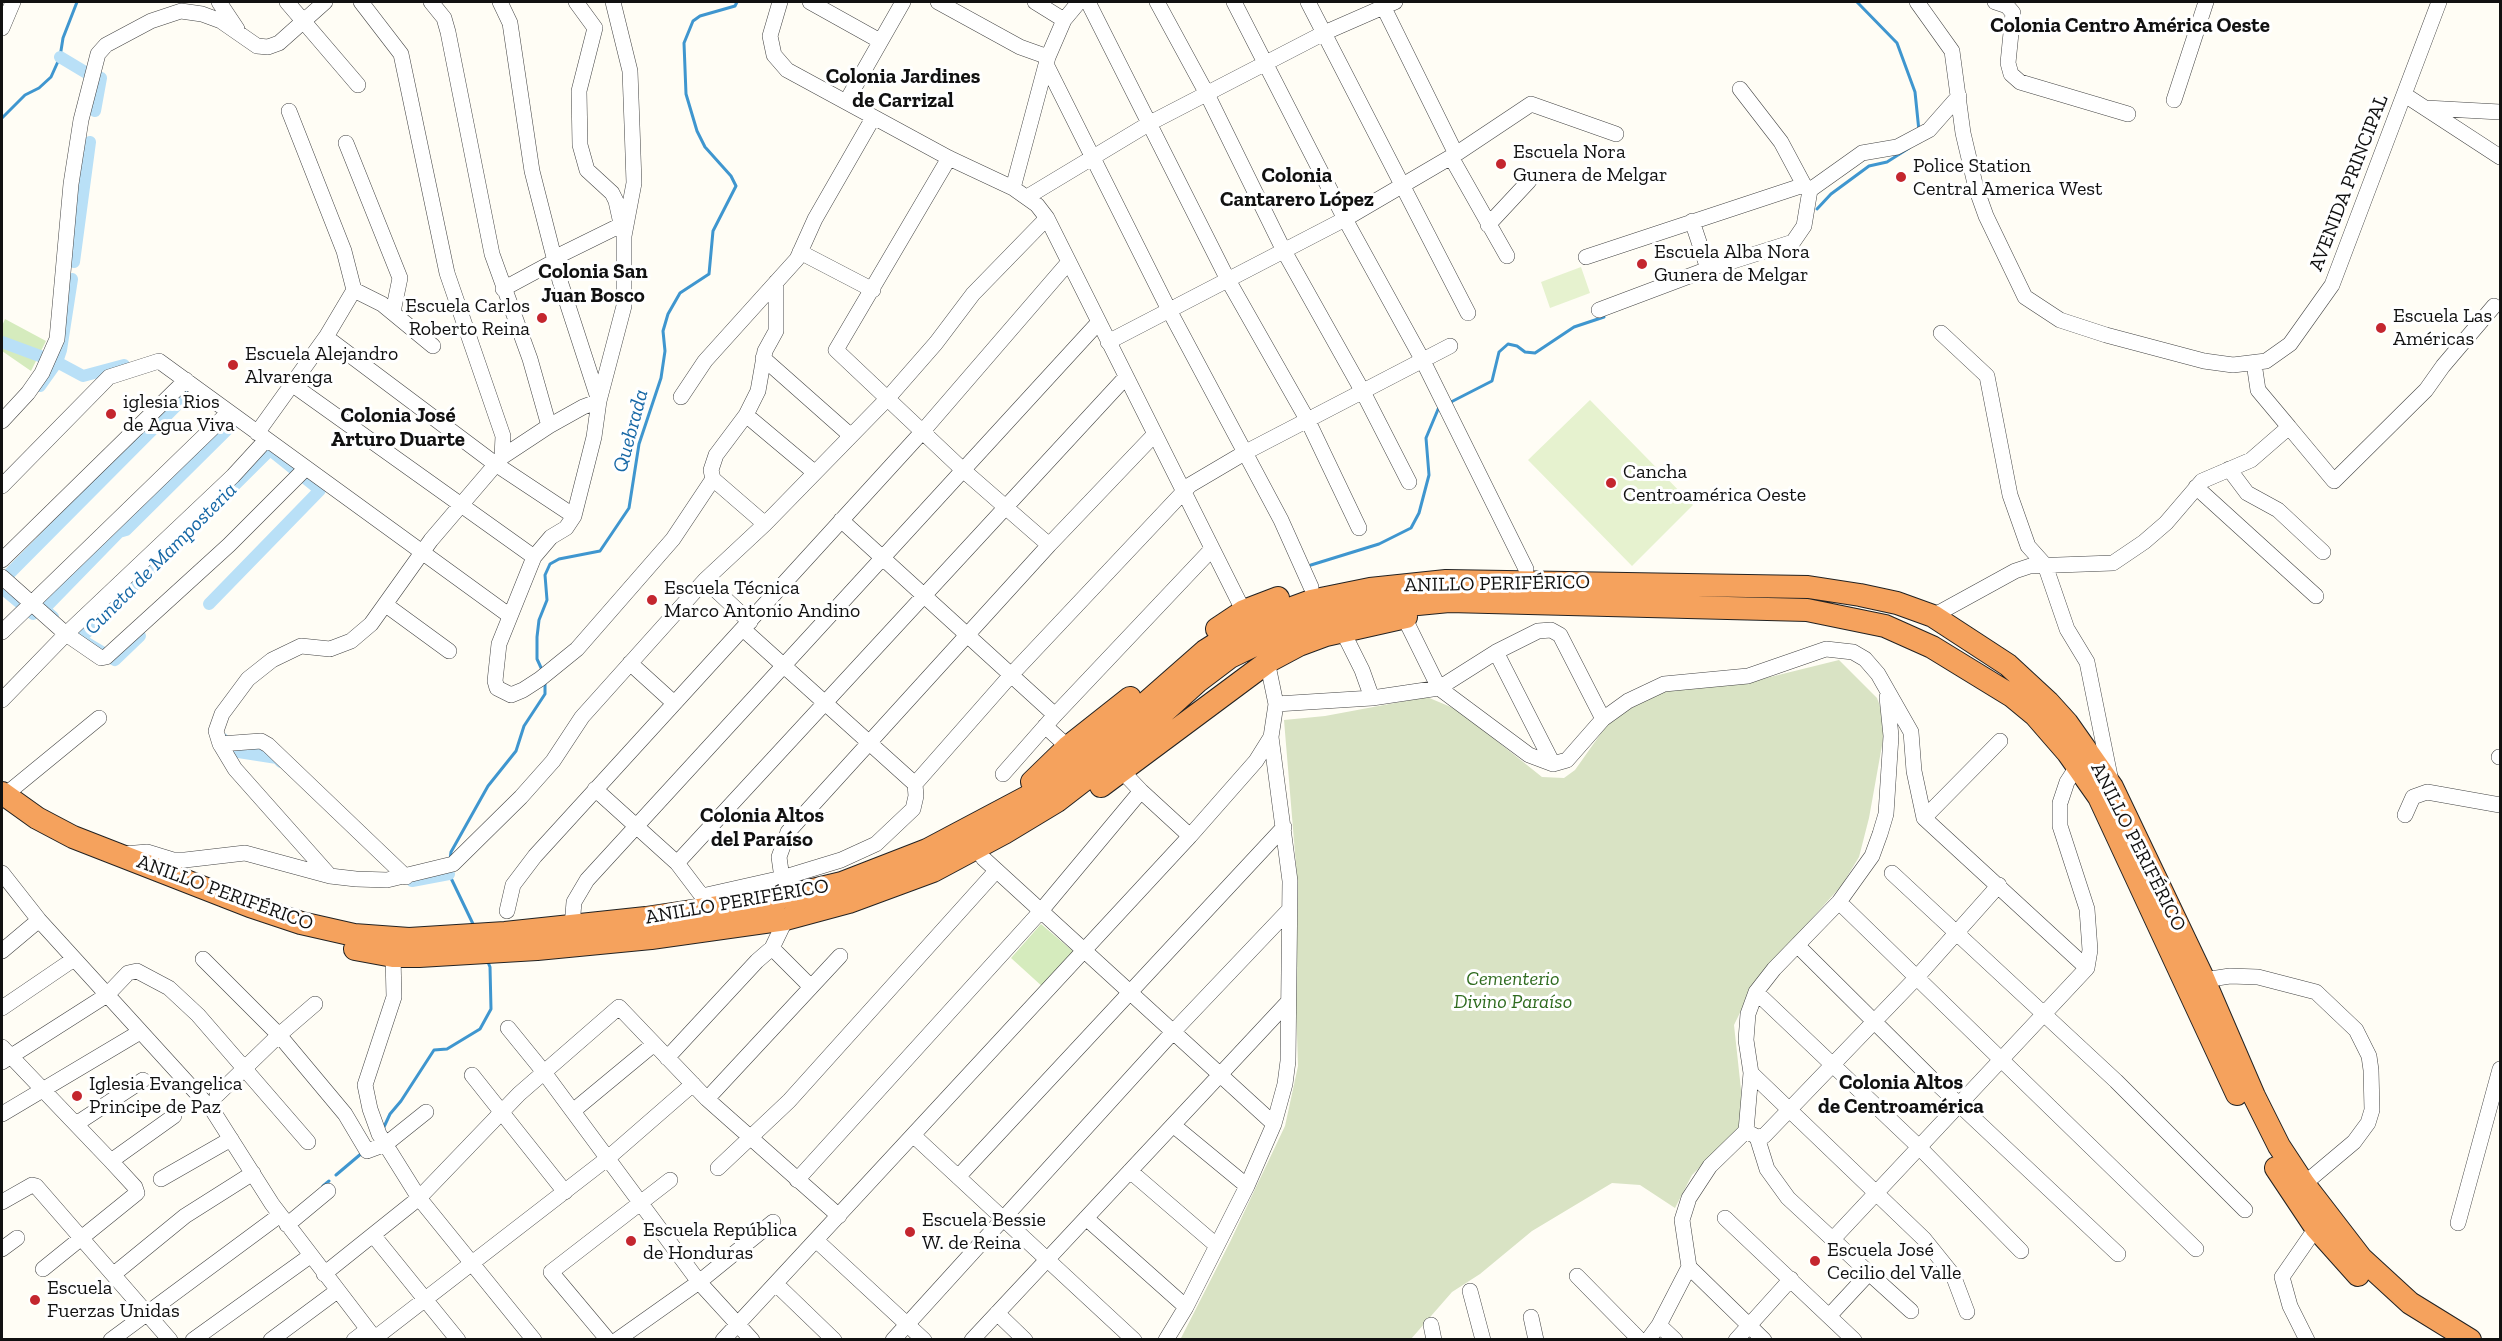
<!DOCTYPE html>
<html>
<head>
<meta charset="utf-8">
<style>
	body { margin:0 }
	#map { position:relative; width:2502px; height:1341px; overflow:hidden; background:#fffdf5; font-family:"Zilla Slab",serif }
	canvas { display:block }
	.frame { position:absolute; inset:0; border:3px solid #111; pointer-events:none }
</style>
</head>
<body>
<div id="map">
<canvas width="2502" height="1341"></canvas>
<div class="frame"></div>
</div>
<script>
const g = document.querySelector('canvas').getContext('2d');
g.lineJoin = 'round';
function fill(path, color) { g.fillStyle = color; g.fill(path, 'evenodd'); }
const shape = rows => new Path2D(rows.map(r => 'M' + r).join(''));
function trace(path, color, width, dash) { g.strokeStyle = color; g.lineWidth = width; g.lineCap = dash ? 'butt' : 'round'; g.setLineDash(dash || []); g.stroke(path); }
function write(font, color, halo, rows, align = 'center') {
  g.font = font + ' "Zilla Slab",serif'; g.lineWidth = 6; g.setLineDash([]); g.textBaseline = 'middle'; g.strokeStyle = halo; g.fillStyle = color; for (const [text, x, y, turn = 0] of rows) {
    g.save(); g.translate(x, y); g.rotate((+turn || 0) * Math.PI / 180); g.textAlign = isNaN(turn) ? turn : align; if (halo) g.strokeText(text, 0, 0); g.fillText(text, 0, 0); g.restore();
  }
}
fill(shape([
	[5,319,46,341,31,371,2,351,2,326],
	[1041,924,1075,953,1044,988,1011,958]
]), '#d5ebbd');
fill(shape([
	[1839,660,1877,698,1886,723,1869,818,1859,857,1842,885,1755,982,1734,1025,1743,1108,1740,1128,1692,1175,1675,1208,1640,1185,1612,1183,1532,1231,1480,1274,1452,1292,1411,1339,1180,1340,1230,1242,1285,1126,1298,1066,1296,1002,1298,889,1284,720,1325,716,1427,697,1458,710,1542,777,1564,778,1575,770,1609,722,1642,701,1668,690,1746,683]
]), '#d9e3c4');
fill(shape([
	[1581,267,1590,293,1550,308,1541,282],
	[1590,400,1693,505,1632,566,1528,460]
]), '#e6f2cf');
trace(shape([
	[1857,2,1897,43,1915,92,1919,131],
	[2,118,25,95,39,88,51,77,60,57,63,38,77,2],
	[1817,209,1831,194,1869,166,1887,162,1909,148],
	[1449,403,1492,381,1499,352,1508,344,1517,346,1525,352,1535,353,1574,327,1604,317],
	[1311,565,1379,544,1411,528,1419,513,1429,475,1426,438,1439,407],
	[543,672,537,659,537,637,539,620,547,600,545,575,550,564,559,559,600,551,629,508,639,444,661,378,665,351,663,331,668,314,680,293,709,274,713,231,736,186,731,176,705,147,697,131,686,94,684,43,693,21,700,16,735,6,737,2],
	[450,860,451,852,488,786,516,751,524,726,545,694,545,681],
	[449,870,449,874,474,926],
	[383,1129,390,1114,401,1101,434,1050,447,1049,480,1029,491,1009,490,967,487,960],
	[336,1175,362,1153],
	[323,1186,329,1181]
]), '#3f96cf', 3);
trace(shape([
	[60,57,85,72],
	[95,111,101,78],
	[74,262,90,142],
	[2,342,48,359],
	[55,361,83,376,124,365],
	[40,386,57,362,61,350,72,279],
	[8,575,192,390,201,397],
	[2,588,33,614],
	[209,604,320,490,274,453],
	[53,617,44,609,119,532,126,530,235,422],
	[140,636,115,660,80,639,270,450],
	[223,739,232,751,277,758,281,762],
	[412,881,449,874]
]), '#b9e0f7', 12);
const minor = shape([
	[219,2,237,29],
	[287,2,358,85],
	[361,2,401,54,447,273,503,436,502,457],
	[431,2,444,18,448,32,492,254,530,359,549,426],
	[500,2,510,23,532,171,560,281,599,401],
	[576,2,595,28,579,91,580,145,587,170,612,193,616,201,622,228],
	[613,2,630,71,632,125,634,183,624,236,624,306,599,401,594,437,574,516,566,528,551,537,534,557,499,644,495,681,497,688,511,695,523,690,540,679,577,649,673,539,713,479,765,524],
	[780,2,770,36,774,55,787,70,949,158,1013,188,1037,205,1047,218,1245,614],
	[810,2,880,41],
	[938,2,1020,47,1048,57],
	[1035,2,1064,20],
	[1088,2,1228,280,1308,421,1359,528],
	[1157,2,1207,94,1284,251,1363,392,1409,482],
	[1234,2,1345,219,1422,359,1526,569],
	[1308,2,1468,313],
	[1917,2,1952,51,1963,133,1976,188,1986,216,2025,297,2060,320,2106,335,2204,361,2233,365,2266,361,2290,344,2332,285,2439,2],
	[1995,2,2007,6,2013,13,2008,63,2011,74,2020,82,2128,114],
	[2,28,13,2],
	[1046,64,1169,310,1281,520,1311,587],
	[1740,89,1781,142,1804,185,1810,190],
	[2405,95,2500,157],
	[2174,100,2206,2],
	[846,102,903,2],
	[2426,108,2500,112],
	[346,143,400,278,393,312],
	[1456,154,1531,104,1616,134],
	[1451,157,1507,256],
	[949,158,836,350,963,470,1049,545],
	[1013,188,1048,57,1064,20,1079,2],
	[1027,197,1150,123,1324,33,1395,2],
	[1692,221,1708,269],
	[1488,225,1529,181],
	[800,252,873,290],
	[1586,257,1804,185],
	[554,258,621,225],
	[503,289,555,261],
	[354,290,382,304,433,346],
	[1599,310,1708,269,1793,242,1804,226,1810,190,1862,153,1897,147,1929,130,1959,96],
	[1941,333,1987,376,2010,495,2028,546,2045,565,2067,629,2087,662,2111,781],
	[326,337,494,463,574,516],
	[1108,342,1345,219,1456,154,1381,2],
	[763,358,850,435],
	[293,385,534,557],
	[681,397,705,361,797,259,815,219,873,118],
	[746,415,814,472],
	[2,421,28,393,42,373,57,339,71,184,81,120,98,54,106,45,151,21,181,11,202,14,221,21,257,46,268,47,279,43,325,2],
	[2289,427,2334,481,2426,390,2443,366,2494,306],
	[257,433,326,337,354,290,344,251,289,111],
	[2229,469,2247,493,2278,510,2323,552],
	[713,479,711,470,716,455,746,415,758,391,765,351,776,331,776,282],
	[2,486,109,377,159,361,510,616],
	[2196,487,2316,596],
	[841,520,1055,715],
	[2,560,186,380],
	[2,577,66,634,101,658,106,657,229,545,305,469],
	[705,580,750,622],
	[386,605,449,651],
	[1933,616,2015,571,2030,566,2113,563,2144,542,2166,523,2202,481,2251,460,2289,427,2258,390,2254,363],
	[1404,617,1439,688],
	[743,629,915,784],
	[2,632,229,412],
	[1343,632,1362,670,1372,698],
	[1496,652,1553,764],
	[630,663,674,703],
	[1439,688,1496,652,1538,631,1551,630,1560,635,1603,719],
	[2,700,66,634,233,476,266,440],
	[1276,704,1372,698,1439,688,1529,755,1553,764,1567,760,1603,719,1628,701,1664,684,1748,676,1826,649,1853,652,1865,659,1878,674,1911,732,1914,771,1924,818,2087,968],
	[1045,726,1068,747],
	[220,744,235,769,330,876],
	[2499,757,2500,757],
	[1003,774,1055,715,1212,549],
	[595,789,677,863,702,896,782,878,841,860,876,844,913,809,916,796,915,784,1011,675,1190,485,1246,452,1450,346],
	[1141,791,1190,836],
	[5,795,99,718],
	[2405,815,2413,797,2427,792,2500,805],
	[1924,818,2000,741],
	[124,854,147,852,173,860,185,860,245,853,330,876,356,879,387,880,453,864,521,797,553,761,582,717,705,580,765,524,887,399,936,343,973,294,1047,218],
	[983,858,1274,1124],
	[677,863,1125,378],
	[2,873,39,920,213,1111,272,1204,376,1340],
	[1892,873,2116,1081,2245,1210],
	[406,877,268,745,261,741,220,744,216,731,222,714,248,679,272,660,301,646,330,649,351,641,371,624,431,540,502,457,549,426,583,407,599,401],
	[782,878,779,857,788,832,1049,545,1154,435],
	[1839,902,2196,1249],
	[507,911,513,885,535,856,923,431,1068,263],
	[572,926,574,902,587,880,1098,323],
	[1798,946,1931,1078,2118,1254],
	[772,948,811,987],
	[2,951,39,920],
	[393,956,394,997,365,1085,370,1109,379,1134,419,1198,534,1340],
	[203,959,279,1035,345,1114,367,1151,386,1144,426,1112],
	[2204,980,2230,976,2258,977,2316,992,2356,1030,2369,1056,2371,1070,2372,1110,2368,1123,2354,1142,2304,1184],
	[1756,992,1919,1147,2021,1251],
	[2,1008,74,959],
	[508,1028,543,1071,699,1282,752,1340],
	[2,1047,111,1161,135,1187,137,1193,43,1269],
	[667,1058,757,961,772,948,786,919],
	[2,1062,107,995,128,973,137,971,169,988,198,1015,308,1142],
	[1751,1073,1924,1239,1953,1275,1967,1312],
	[472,1075,565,1192],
	[217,1095,279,1035,315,1004],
	[707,1099,840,956],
	[573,1111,654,1044],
	[2,1114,140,1032],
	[76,1124,143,1080],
	[1173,1125,1247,1186],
	[1746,1131,1757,1137,1764,1136,1918,976,1999,885],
	[914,1136,1134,1340],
	[1757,1137,1767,1169,1788,1198,1869,1273,1830,1315],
	[111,1161,174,1116],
	[718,1168,789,1101,996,871],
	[1130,1171,1216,1245],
	[958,1177,1284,827],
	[161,1179,231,1139],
	[797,1180,1040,912,1141,791,1122,771],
	[2,1202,32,1185,36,1186,170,1340],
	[1086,1218,1186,1307],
	[1725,1218,1854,1340],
	[2458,1223,2500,1069],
	[287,1225,328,1191],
	[373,1235,458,1340],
	[1833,1239,2087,968,2090,950,2087,909,2060,826,2060,803,2067,782,2078,765],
	[817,1241,924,1340],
	[2,1249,17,1238],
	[1689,1267,1764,1340],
	[1869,1273,1911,1311],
	[114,1274,185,1216,253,1173],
	[324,1274,419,1198,519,1094,619,1007,707,1099,839,1216],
	[1577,1276,1640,1340],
	[776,1284,834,1340],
	[1470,1291,1483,1340],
	[997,1313,1025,1340],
	[1531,1317,1536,1340],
	[1431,1325,1434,1340],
	[1659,1325,1675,1340],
	[375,1338,608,1158,693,1084],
	[111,1340,280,1215],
	[193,1340,310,1256],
	[271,1340,337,1291],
	[354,1340,367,1330],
	[608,1340,551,1272,670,1180],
	[617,1340,699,1282,773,1222],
	[723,1340,1190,836,1256,761,1271,737],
	[893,1340,1172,1033,1289,910],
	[972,1340,1288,1002],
	[1166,1340,1186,1307,1247,1186,1274,1124,1285,1084,1288,1061,1290,881,1271,737,1276,704,1266,656],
	[1648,1340,1659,1325,1689,1267,1682,1220,1689,1198,1710,1166,1746,1131,1751,1073,1746,1040,1748,1014,1756,992,1774,969,1839,902,1872,856,1880,834,1886,814,1891,736,1887,697],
	[1736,1340,1791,1279],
	[2307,1340,2290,1306,2282,1277,2316,1228]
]);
const highway = shape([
	[1217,629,1244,611,1278,598],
	[1032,782,1068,747,1130,698],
	[1101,786,1269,661,1299,645,1326,635,1406,617],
	[2,793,37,818,73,837,250,906,301,923,354,935,409,939,505,933,646,918,779,898,842,883,927,850,1044,788,1089,753,1205,651,1235,632,1273,615,1311,601,1370,589,1446,581,1808,587,1860,595,1897,603,1933,616,2008,665,2048,702,2067,723,2112,787,2204,980,2254,1096,2279,1146,2304,1184,2361,1258,2410,1303,2470,1340],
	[355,949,393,956,419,956,537,949,651,938,786,919,849,902,933,871,1004,833,1057,801,1114,757,1197,682,1230,657,1292,627,1366,609,1449,601,1807,610,1885,626,1932,647,2012,696,2035,715,2068,753,2099,797,2237,1094],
	[2276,1168,2316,1228,2358,1275]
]);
trace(minor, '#444', 16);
trace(highway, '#222', 24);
trace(minor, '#fff', 15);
trace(highway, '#f5a25d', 22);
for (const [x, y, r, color] of [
	[1501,164,6,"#c4262e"],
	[1901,177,6,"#c4262e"],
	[1642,264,6,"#c4262e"],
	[542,318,6,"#c4262e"],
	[2381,328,6,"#c4262e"],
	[233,365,6,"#c4262e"],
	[111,414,6,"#c4262e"],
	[1611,483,6,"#c4262e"],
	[652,600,6,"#c4262e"],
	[77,1096,6,"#c4262e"],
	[910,1232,6,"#c4262e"],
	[631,1241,6,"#c4262e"],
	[1815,1261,6,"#c4262e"],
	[35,1300,6,"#c4262e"]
]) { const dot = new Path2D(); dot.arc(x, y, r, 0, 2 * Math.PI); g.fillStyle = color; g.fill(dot); trace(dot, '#fff', 2); }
write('20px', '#111', '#fff', [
	["Escuela Nora",1513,152],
	["Gunera de Melgar",1513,175],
	["Police Station",1913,166],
	["Central America West",1913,189],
	["Escuela Alba Nora",1654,252],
	["Gunera de Melgar",1654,275],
	["Escuela Carlos",530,306,"right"],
	["Roberto Reina",530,329,"right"],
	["Escuela Las",2393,316],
	["Américas",2393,339],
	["Escuela Alejandro",245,354],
	["Alvarenga",245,377],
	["iglesia Rios",123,402],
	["de Agua Viva",123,425],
	["Cancha",1623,472],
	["Centroamérica Oeste",1623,495],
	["Escuela Técnica",664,588],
	["Marco Antonio Andino",664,611],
	["Iglesia Evangelica",89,1084],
	["Principe de Paz",89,1107],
	["Escuela Bessie",922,1220],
	["W. de Reina",922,1243],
	["Escuela República",643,1230],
	["de Honduras",643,1253],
	["Escuela José",1827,1250],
	["Cecilio del Valle",1827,1273],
	["Escuela",47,1288],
	["Fuerzas Unidas",47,1311]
], 'left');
write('20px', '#111', '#fff', [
	["AVENIDA PRINCIPAL",2349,183,-69],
	["ANILLO PERIFÉRICO",1497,584,-1],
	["ANILLO PERIFÉRICO",2138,847,63],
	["ANILLO PERIFÉRICO",225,893,20],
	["ANILLO PERIFÉRICO",737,902,-10]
]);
write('italic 20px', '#2f6b1f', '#fff', [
	["Cementerio",1513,979],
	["Divino Paraíso",1513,1002]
]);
write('bold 21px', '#111', '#fff', [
	["Colonia Centro América Oeste",2130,26],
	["Colonia Jardines",903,77],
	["de Carrizal",903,101],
	["Colonia",1297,176],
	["Cantarero López",1297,200],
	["Colonia San",593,272],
	["Juan Bosco",593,296],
	["Colonia José",398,416],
	["Arturo Duarte",398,440],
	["Colonia Altos",762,816],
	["del Paraíso",762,840],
	["Colonia Altos",1901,1083],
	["de Centroamérica",1901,1107]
]);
write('italic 21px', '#1768a6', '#fff', [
	["Quebrada",631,431,-75],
	["Cuneta de Mamposteria",161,559,-45]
]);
</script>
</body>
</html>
